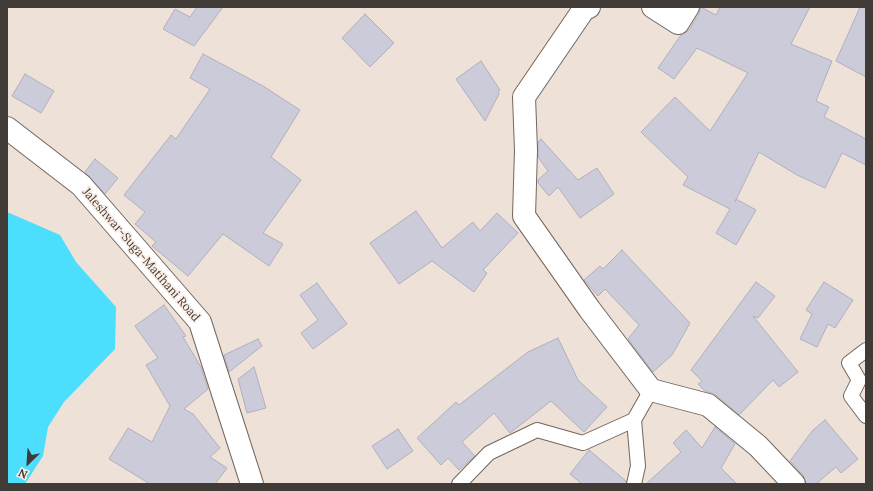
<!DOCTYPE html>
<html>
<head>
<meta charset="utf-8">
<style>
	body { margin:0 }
	#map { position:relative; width:873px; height:491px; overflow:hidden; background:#eee1d7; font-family:Lora,serif }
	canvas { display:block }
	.frame { position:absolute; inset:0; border:8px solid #413b38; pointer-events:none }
	.north { position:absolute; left:8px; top:443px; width:40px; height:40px; -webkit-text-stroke:3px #fbeee5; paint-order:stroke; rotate:205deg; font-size:11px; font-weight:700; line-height:16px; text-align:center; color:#413b38 }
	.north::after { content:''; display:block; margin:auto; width:14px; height:18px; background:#413b38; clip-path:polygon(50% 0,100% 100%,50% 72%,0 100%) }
</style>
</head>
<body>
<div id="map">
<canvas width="873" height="491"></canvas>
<div class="frame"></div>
<div class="north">N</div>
</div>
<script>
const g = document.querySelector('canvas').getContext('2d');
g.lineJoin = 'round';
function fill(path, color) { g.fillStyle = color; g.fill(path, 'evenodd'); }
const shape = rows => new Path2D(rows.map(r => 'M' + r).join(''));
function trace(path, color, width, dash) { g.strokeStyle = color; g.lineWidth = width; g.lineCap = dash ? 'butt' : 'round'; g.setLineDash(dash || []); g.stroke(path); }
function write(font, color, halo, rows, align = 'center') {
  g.font = font + ' Lora,serif'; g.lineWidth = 3.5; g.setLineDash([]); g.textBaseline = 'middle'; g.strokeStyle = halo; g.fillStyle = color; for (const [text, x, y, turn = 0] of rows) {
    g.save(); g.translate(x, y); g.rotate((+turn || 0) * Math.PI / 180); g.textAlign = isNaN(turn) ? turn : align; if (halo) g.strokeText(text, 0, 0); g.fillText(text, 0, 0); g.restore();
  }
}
fill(shape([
	[7,212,60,235,76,262,116,307,115,349,64,402,48,427,43,456,25,484,7,484]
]), '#4bdffd');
const building = shape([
	[197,7,223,7,194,46,163,29,175,9,190,17,197,7],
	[701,7,716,15,720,7,810,7,791,44,832,61,816,101,829,107,824,117,866,139,866,165,842,153,825,188,797,175,759,152,735,202,736,199,756,210,736,245,716,233,730,209,683,185,688,177,641,132,675,97,710,131,748,73,697,48,674,79,658,68,681,35,689,30,699,14,701,7],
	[860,7,866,7,866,77,836,61,860,7],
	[365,14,394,43,370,67,342,38,365,14],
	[203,54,263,86,300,110,271,157,301,180,263,233,283,244,269,266,223,234,188,276,152,246,156,242,135,224,145,212,124,195,171,135,176,139,210,89,190,78,203,54],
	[481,61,500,90,498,91,499,94,485,121,456,79,481,61],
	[25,74,54,91,41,113,12,96,25,74],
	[541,139,578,180,597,168,614,194,580,218,558,187,549,196,538,183,538,180,548,171,538,157,538,142,541,139],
	[95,159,118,178,105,194,85,172,95,159],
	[416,211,442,248,473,222,480,231,497,213,518,233,483,270,487,273,474,292,432,261,399,284,370,243,416,211],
	[622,250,690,323,672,355,653,372,628,339,639,325,605,289,598,296,584,280,600,266,603,269,622,250],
	[756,282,775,296,758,318,753,316,798,372,779,387,773,380,739,415,716,395,705,391,698,384,702,381,691,370,756,282],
	[824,282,853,300,835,328,828,324,817,347,800,339,812,314,806,310,824,282],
	[317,283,347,324,313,349,301,333,318,320,300,295,317,283],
	[164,305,186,336,183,337,201,367,208,389,184,409,193,414,220,448,210,457,227,468,215,484,150,484,109,459,128,428,152,442,170,406,146,365,158,358,135,326,164,305],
	[558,338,578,380,607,407,584,432,551,401,510,433,494,413,462,442,475,456,459,470,448,458,441,465,417,438,456,402,459,405,528,352,558,338],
	[258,339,262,346,229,372,224,355,258,339],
	[254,367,266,408,247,413,238,379,254,367],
	[825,420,858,459,841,473,836,467,816,484,806,484,803,475,790,461,813,430,825,420],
	[715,427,735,444,721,468,737,484,646,484,681,452,673,443,686,430,702,448,715,427],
	[398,429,413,451,387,469,372,446,398,429],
	[589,450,626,481,626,484,582,484,570,474,589,450]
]);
fill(building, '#cccbd9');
trace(building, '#b0afbd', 1);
const service = shape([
	[866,350,849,363,859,380,851,396,866,416],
	[459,484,489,453,537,430,583,443,634,420,651,390],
	[634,484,638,466,634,420]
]);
const minor = shape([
	[589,7,584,9,524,97,526,150,524,216,590,310,651,390,708,405,758,446,794,484],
	[653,7,678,23,688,7]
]);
const secondary = shape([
	[7,128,81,185,200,322,252,484]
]);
trace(service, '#72675f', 16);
trace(minor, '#72675f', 24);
trace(secondary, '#72675f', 24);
trace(service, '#fff', 14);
trace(minor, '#fff', 22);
trace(secondary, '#fff', 22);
write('12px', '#413b38', '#fbeee5', [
	["Jaleshwar-Suga-Matihani Road",141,255,49]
]);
</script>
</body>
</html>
